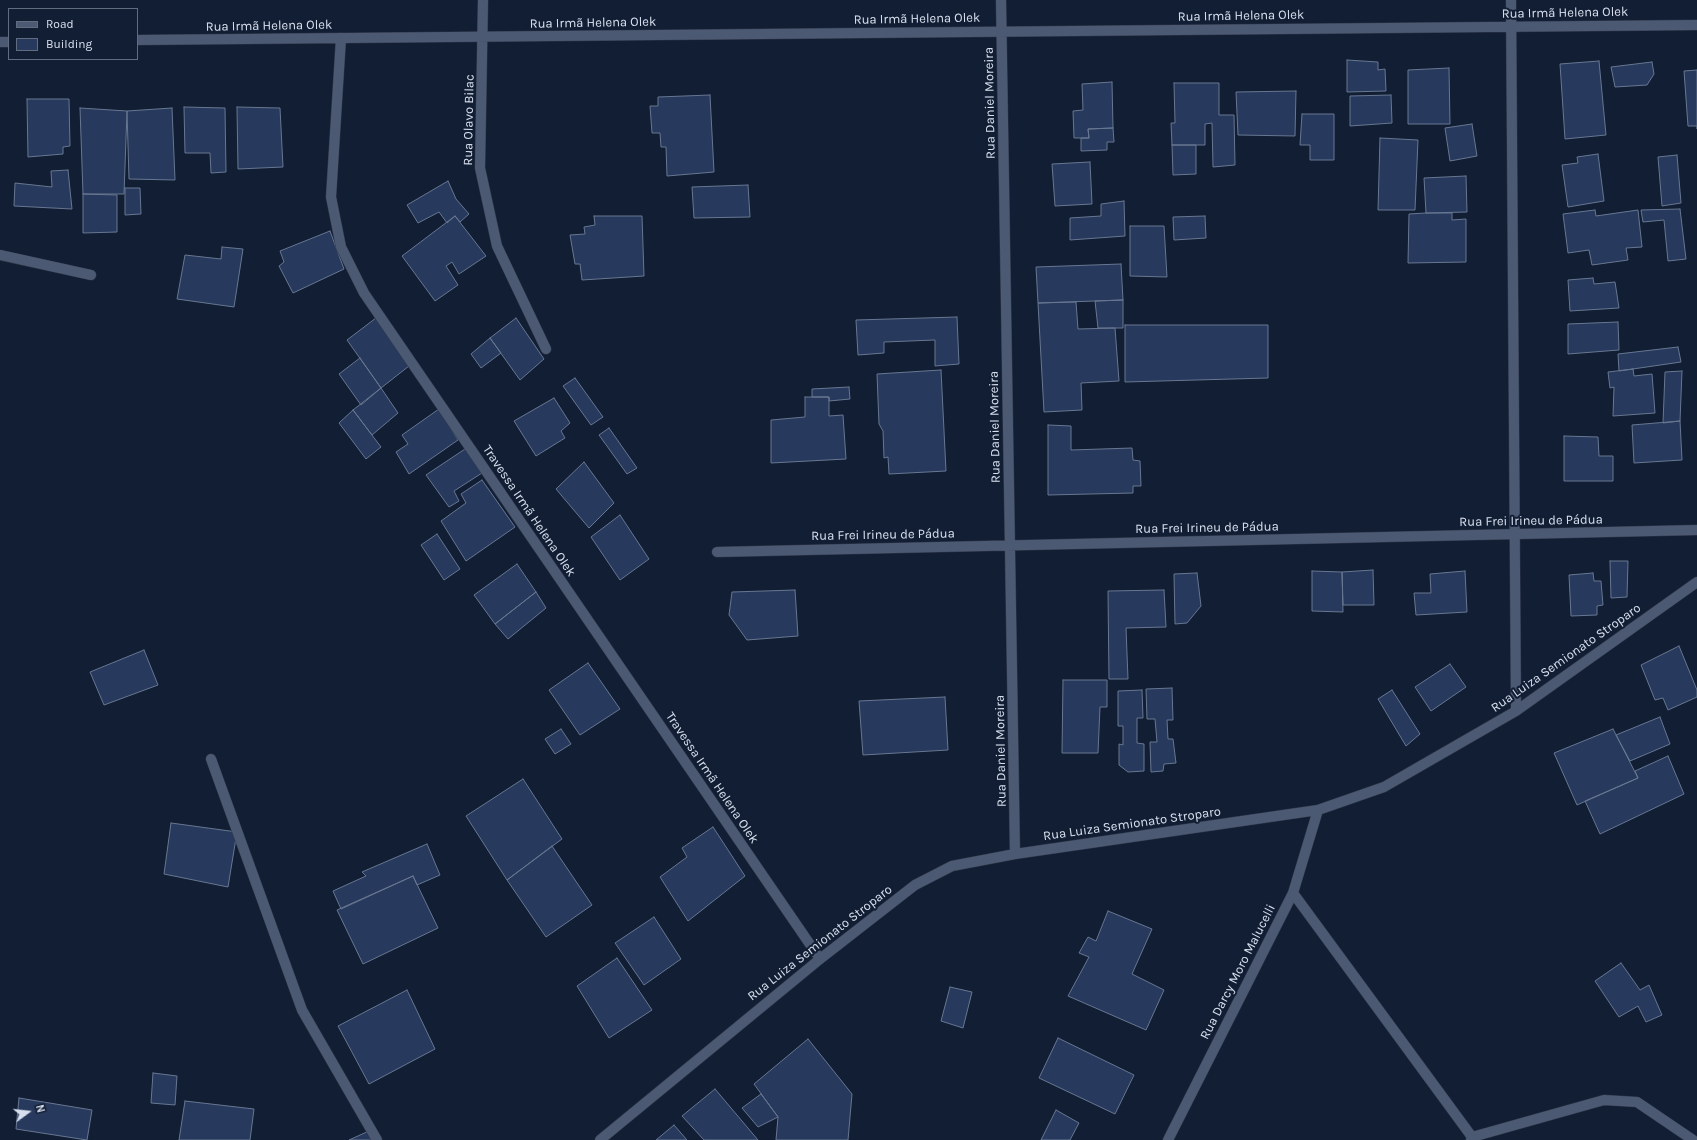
<!DOCTYPE html>
<html>
<head>
<meta charset="utf-8">
<style>
	body { margin:0 }
	#map { position:relative; width:1697px; height:1140px; overflow:hidden; background:#121e34; font-family:Karla,sans-serif }
	canvas { display:block }
	.legend { position:absolute; left:8px; top:8px; width:130px; height:52px; box-sizing:border-box; background:#121e34; border:1px solid #616c7f; margin:0; padding:5px 7px; list-style:none; font-size:12px; color:#d8e0ef }
	.legend li { display:flex; align-items:center; gap:8px; height:20px }
	.legend b { width:20px; border:1px solid #616c7f }
	.north { position:absolute; left:8px; top:1092px; width:40px; height:40px; -webkit-text-stroke:3px #121e34; paint-order:stroke; rotate:75deg; font-size:11px; font-weight:700; line-height:16px; text-align:center; color:#d8e0ef }
	.north::after { content:''; display:block; margin:auto; width:14px; height:18px; background:#d8e0ef; clip-path:polygon(50% 0,100% 100%,50% 72%,0 100%) }
</style>
</head>
<body>
<div id="map">
<canvas width="1697" height="1140"></canvas>
<ul class="legend">
<li><b style="height:5px;background:#4b5972"></b>Road</li>
<li><b style="height:11px;background:#273a5d"></b>Building</li>
</ul>
<div class="north">N</div>
</div>
<script>
const g = document.querySelector('canvas').getContext('2d');
g.lineJoin = 'round';
function fill(path, color) { g.fillStyle = color; g.fill(path, 'evenodd'); }
const shape = rows => new Path2D(rows.map(r => 'M' + r).join(''));
function trace(path, color, width, dash) { g.strokeStyle = color; g.lineWidth = width; g.lineCap = dash ? 'butt' : 'round'; g.setLineDash(dash || []); g.stroke(path); }
function write(font, color, halo, rows, align = 'center') {
  g.font = font + ' Karla,sans-serif'; g.lineWidth = 4; g.setLineDash([]); g.textBaseline = 'middle'; g.strokeStyle = halo; g.fillStyle = color; for (const [text, x, y, turn = 0] of rows) {
    g.save(); g.translate(x, y); g.rotate((+turn || 0) * Math.PI / 180); g.textAlign = isNaN(turn) ? turn : align; if (halo) g.strokeText(text, 0, 0); g.fillText(text, 0, 0); g.restore();
  }
}
const building = shape([
	[1347,60,1378,62,1378,70,1385,69,1386,91,1347,92,1347,60],
	[1599,61,1606,135,1565,139,1560,64,1599,61],
	[1652,62,1654,74,1647,85,1615,87,1611,67,1652,62],
	[1449,68,1450,124,1408,124,1408,70,1449,68],
	[1697,70,1697,129,1697,126,1688,126,1684,71,1697,70],
	[1112,82,1113,128,1088,129,1089,138,1074,138,1073,111,1083,110,1082,84,1112,82],
	[1174,83,1219,83,1219,115,1234,115,1235,165,1213,167,1212,123,1205,124,1205,145,1172,145,1171,123,1175,123,1174,83],
	[1296,91,1295,136,1238,135,1236,92,1296,91],
	[710,95,714,172,667,176,666,147,661,147,660,133,652,133,650,106,658,106,658,97,710,95],
	[1391,95,1392,123,1350,126,1350,96,1391,95],
	[27,99,69,99,70,146,63,147,63,154,28,157,27,99],
	[184,107,225,108,226,172,211,173,210,153,185,153,184,107],
	[237,107,280,108,283,167,238,169,237,107],
	[80,108,127,111,124,194,83,194,80,108],
	[172,108,175,180,129,179,127,111,172,108],
	[1302,114,1334,114,1334,160,1310,160,1310,145,1300,145,1302,114],
	[1472,124,1477,156,1450,161,1445,128,1472,124],
	[1113,128,1114,142,1107,142,1107,150,1081,151,1081,138,1089,138,1088,129,1113,128],
	[1380,138,1418,140,1415,210,1378,210,1380,138],
	[1172,145,1196,145,1196,174,1173,175,1172,145],
	[1598,154,1604,201,1568,207,1562,165,1578,163,1577,157,1598,154],
	[1677,155,1681,203,1662,206,1658,157,1677,155],
	[1090,162,1092,204,1055,206,1052,164,1090,162],
	[68,170,72,209,14,206,15,183,52,187,51,171,68,170],
	[1466,176,1467,212,1426,213,1424,178,1466,176],
	[448,181,456,199,469,214,460,222,455,216,447,223,439,212,418,223,407,205,448,181],
	[748,185,750,217,694,218,692,187,748,185],
	[125,188,140,188,141,214,125,215,125,188],
	[83,194,117,195,117,232,83,233,83,194],
	[1124,201,1125,236,1070,240,1070,218,1101,216,1101,204,1124,201],
	[1680,209,1686,259,1668,261,1664,220,1643,222,1641,210,1680,209],
	[1595,210,1596,216,1638,210,1642,247,1626,248,1628,260,1592,265,1589,250,1568,253,1563,214,1595,210],
	[1426,213,1452,213,1452,220,1466,219,1466,262,1408,263,1409,214,1426,213],
	[455,216,486,256,459,274,452,262,446,266,458,285,435,301,402,256,455,216],
	[594,216,642,216,644,276,582,280,580,264,575,264,570,235,585,234,584,227,595,225,594,216],
	[1205,216,1206,238,1174,240,1173,217,1205,216],
	[1130,226,1164,226,1167,277,1130,276,1130,226],
	[330,231,344,269,293,293,279,266,284,262,280,251,330,231],
	[222,247,243,249,234,307,177,299,185,255,221,259,222,247],
	[1121,264,1123,300,1038,303,1036,267,1121,264],
	[1593,278,1594,284,1615,282,1619,308,1570,311,1568,280,1593,278],
	[1123,300,1123,328,1098,328,1095,301,1123,300],
	[1076,302,1078,329,1115,328,1119,381,1081,383,1082,410,1044,412,1038,303,1076,302],
	[957,317,959,364,935,366,935,340,884,342,884,353,858,355,856,320,957,317],
	[376,318,409,366,381,388,347,340,376,318],
	[516,318,544,359,520,380,490,338,516,318],
	[1618,322,1619,350,1568,354,1568,324,1618,322],
	[1125,325,1268,325,1268,378,1125,382,1125,325],
	[490,338,501,353,481,368,471,354,490,338],
	[1678,347,1681,362,1619,371,1618,354,1678,347],
	[360,358,381,388,361,405,339,374,360,358],
	[1633,369,1634,376,1652,374,1655,413,1613,416,1614,387,1610,388,1608,372,1633,369],
	[941,370,946,471,889,474,888,457,884,458,883,431,879,424,877,374,941,370],
	[1682,371,1680,421,1663,423,1665,372,1682,371],
	[575,378,603,417,591,425,563,386,575,378],
	[849,387,850,399,829,401,829,397,812,397,812,389,849,387],
	[381,388,398,413,372,435,353,410,381,388],
	[805,397,829,397,829,416,843,415,846,459,771,463,771,420,805,417,805,397],
	[554,398,570,423,561,431,565,438,536,456,514,421,554,398],
	[439,409,458,440,409,474,396,452,408,444,402,435,439,409],
	[353,410,381,447,366,459,339,423,353,410],
	[1680,421,1682,460,1634,463,1632,425,1680,421],
	[1048,425,1071,426,1071,450,1132,448,1133,460,1140,461,1141,486,1133,486,1133,493,1048,495,1048,425],
	[609,428,637,468,627,474,599,435,609,428],
	[1564,436,1598,437,1599,456,1613,456,1613,481,1564,481,1564,436],
	[465,449,482,473,454,491,459,501,449,507,426,475,465,449],
	[584,462,614,503,589,528,556,489,584,462],
	[482,480,515,527,466,561,441,521,466,503,461,494,482,480],
	[620,515,649,559,620,580,591,537,620,515],
	[437,534,460,569,444,580,421,545,437,534],
	[1610,561,1628,561,1627,597,1611,598,1610,561],
	[517,564,536,592,495,624,474,595,517,564],
	[1373,570,1374,605,1343,605,1342,572,1373,570],
	[1312,571,1342,572,1343,612,1312,611,1312,571],
	[1465,571,1467,612,1416,615,1414,593,1431,593,1430,574,1465,571],
	[1197,573,1201,606,1187,623,1175,624,1174,574,1197,573],
	[1593,573,1594,581,1601,581,1603,605,1597,606,1597,615,1571,616,1569,575,1593,573],
	[795,590,798,636,747,640,729,615,732,592,795,590],
	[1164,590,1166,627,1126,628,1128,679,1109,679,1108,591,1164,590],
	[536,592,546,608,508,639,495,624,536,592],
	[1679,646,1697,690,1697,697,1668,710,1663,698,1655,700,1641,665,1679,646],
	[144,650,158,685,104,705,90,672,144,650],
	[588,663,620,709,580,735,549,690,588,663],
	[1450,664,1466,687,1431,711,1415,687,1450,664],
	[1063,680,1107,680,1107,707,1100,707,1098,753,1062,753,1063,680],
	[1172,688,1173,720,1167,720,1168,739,1173,739,1176,763,1164,764,1163,771,1151,772,1150,742,1157,742,1155,719,1147,719,1146,689,1172,688],
	[1142,690,1143,718,1137,718,1137,743,1144,744,1144,771,1128,772,1119,765,1119,744,1123,745,1123,726,1118,726,1118,691,1142,690],
	[1392,690,1420,734,1406,746,1378,699,1392,690],
	[945,697,948,750,863,755,859,701,945,697],
	[1660,717,1670,744,1630,761,1616,735,1660,717],
	[561,729,571,744,555,754,545,739,561,729],
	[1613,729,1638,778,1577,805,1554,753,1613,729],
	[1668,756,1684,794,1600,834,1585,801,1638,778,1635,771,1668,756],
	[523,779,562,839,507,880,466,816,523,779],
	[171,823,237,832,228,887,164,874,171,823],
	[713,827,745,876,688,921,660,877,687,857,682,848,713,827],
	[427,844,440,875,417,885,413,876,341,909,333,891,366,876,362,872,427,844],
	[552,846,592,905,546,937,507,880,552,846],
	[413,876,438,928,363,964,337,910,413,876],
	[1108,911,1152,929,1132,974,1164,990,1146,1030,1068,996,1089,957,1079,953,1088,937,1096,941,1108,911],
	[654,917,681,959,644,985,615,943,654,917],
	[617,958,652,1010,609,1038,577,986,617,958],
	[1621,963,1640,990,1649,985,1662,1015,1646,1022,1638,1006,1619,1017,1595,981,1621,963],
	[950,987,972,992,963,1028,941,1021,950,987],
	[407,990,435,1049,369,1084,338,1026,407,990],
	[1058,1038,1134,1075,1115,1114,1039,1078,1058,1038],
	[808,1039,852,1094,848,1140,776,1140,778,1117,754,1084,808,1039],
	[153,1073,177,1076,175,1105,151,1103,153,1073],
	[715,1089,758,1140,704,1140,682,1116,715,1089],
	[761,1094,778,1117,758,1127,742,1108,761,1094],
	[19,1098,92,1110,87,1140,16,1129,19,1098],
	[185,1101,254,1109,250,1140,179,1140,185,1101],
	[1056,1110,1079,1123,1070,1140,1041,1140,1056,1110],
	[674,1125,687,1140,656,1140,674,1125],
	[369,1131,373,1140,349,1140,369,1131]
]);
fill(building, '#273a5d');
trace(building, '#687791', 1);
const minor = shape([
	[483,0,480,168,497,246,546,349],
	[1001,0,1015,854],
	[1511,0,1516,711],
	[341,38,331,197,341,247,364,293,820,959],
	[137,40,1697,25],
	[0,42,9,42],
	[0,255,91,275],
	[717,552,1697,530],
	[211,759,302,1010,377,1140],
	[1293,893,1472,1137,1471,1140],
	[1472,1137,1604,1100,1637,1102,1693,1140],
	[600,1140,820,959,915,885,952,866,1015,854,1318,810,1384,787,1516,711,1697,582],
	[1168,1140,1293,893,1318,810]
]);
trace(minor, '#303749', 11);
trace(minor, '#4b5972', 10);
write('13px', '#d8e0ef', '#121e34', [
	["Rua Irmã Helena Olek",1565,13,-1],
	["Rua Irmã Helena Olek",1241,16,-1],
	["Rua Irmã Helena Olek",917,19,-1],
	["Rua Irmã Helena Olek",593,23,-1],
	["Rua Irmã Helena Olek",269,26,-1],
	["Rua Daniel Moreira",990,103,-91],
	["Rua Olavo Bilac",469,120,-89],
	["Rua Daniel Moreira",995,427,-91],
	["Travessa Irmã Helena Olek",529,511,56],
	["Rua Frei Irineu de Pádua",1531,521,-1],
	["Rua Frei Irineu de Pádua",1207,528,-1],
	["Rua Frei Irineu de Pádua",883,535,-1],
	["Rua Luiza Semionato Stroparo",1566,658,-35],
	["Rua Daniel Moreira",1001,751,-91],
	["Travessa Irmã Helena Olek",712,778,56],
	["Rua Luiza Semionato Stroparo",1132,824,-8],
	["Rua Luiza Semionato Stroparo",820,943,-38],
	["Rua Darcy Moro Malucelli",1238,972,-63]
]);
</script>
</body>
</html>
